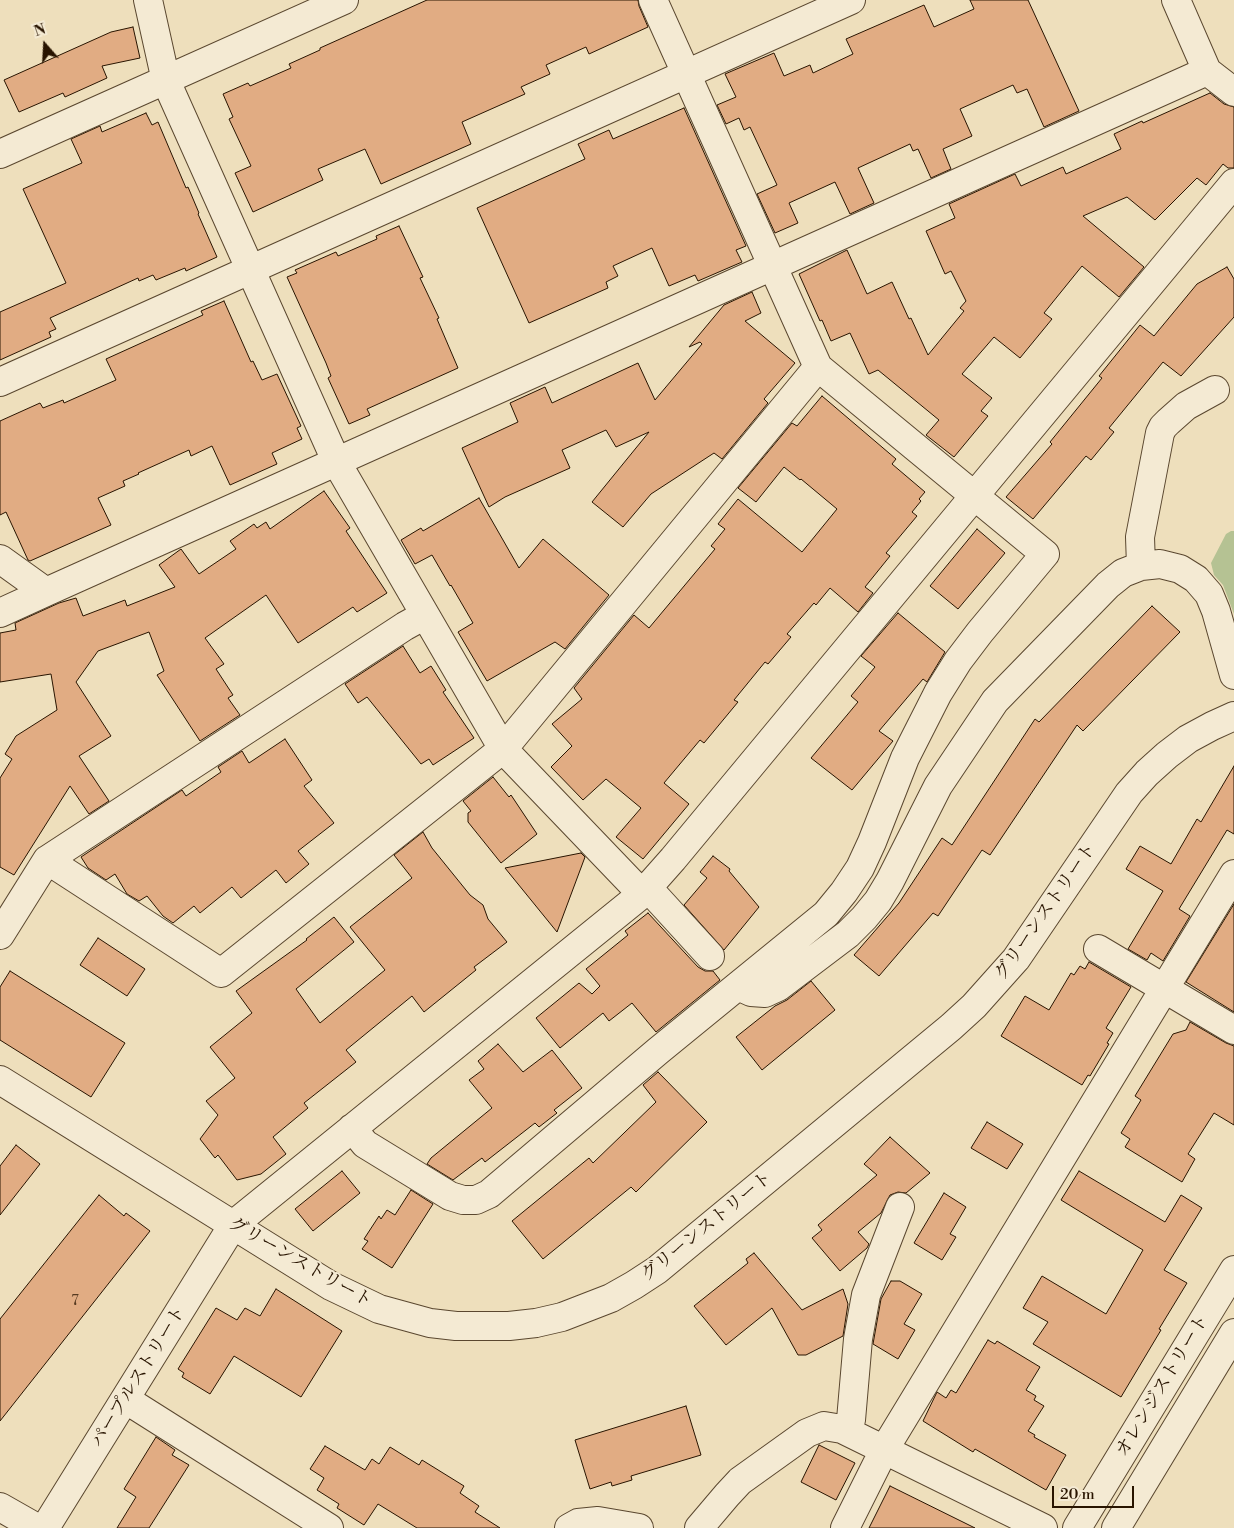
<!DOCTYPE html>
<html>
<head>
<meta charset="utf-8">
<style>
	body { margin:0 }
	#map { position:relative; width:1234px; height:1528px; overflow:hidden; background:#eedfbc; font-family:"Libre Bodoni",serif }
	canvas { display:block }
	.north { position:absolute; left:20px; top:20px; width:50px; height:50px; -webkit-text-stroke:4px #f4ead3; paint-order:stroke; rotate:341deg; font-size:14px; font-weight:700; line-height:20px; text-align:center; color:#281400 }
	.north::after { content:''; display:block; margin:auto; width:18px; height:22px; background:#281400; clip-path:polygon(50% 0,100% 100%,50% 72%,0 100%) }
	.scale { position:absolute; left:1052px; top:1486px; width:82px; height:22px; box-sizing:border-box; border:2px solid #281400; border-top:0; padding-left:6px; font-size:15px; line-height:18px; white-space:nowrap; color:#281400; -webkit-text-stroke:4px #f4ead3; paint-order:stroke }
</style>
</head>
<body>
<div id="map">
<canvas width="1234" height="1528"></canvas>
<div class="north">N</div>
<div class="scale">20 m</div>
</div>
<script>
const g = document.querySelector('canvas').getContext('2d');
g.lineJoin = 'round';
function fill(path, color) { g.fillStyle = color; g.fill(path, 'evenodd'); }
const shape = rows => new Path2D(rows.map(r => 'M' + r).join(''));
function trace(path, color, width, dash) { g.strokeStyle = color; g.lineWidth = width; g.lineCap = dash ? 'butt' : 'round'; g.setLineDash(dash || []); g.stroke(path); }
function write(font, color, halo, rows, align = 'center') {
  g.font = font + ' "Libre Bodoni","Noto Serif JP",serif'; g.lineWidth = 4; g.setLineDash([]); g.textBaseline = 'middle'; g.strokeStyle = halo; g.fillStyle = color; for (const [text, x, y, turn = 0] of rows) {
    g.save(); g.translate(x, y); g.rotate((+turn || 0) * Math.PI / 180); g.textAlign = isNaN(turn) ? turn : align; if (halo) g.strokeText(text, 0, 0); g.fillText(text, 0, 0); g.restore();
  }
}
fill(shape([
	[1231,531,1234,531,1234,614,1223,585,1214,575,1211,563,1226,534]
]), '#b5c293');
const building = shape([
	[427,0,638,0,639,6,648,27,589,54,586,47,546,65,550,74,521,87,525,94,462,122,471,144,381,184,365,149,318,169,323,180,253,212,235,173,251,166,229,119,233,117,223,94,248,83,250,86,291,68,289,64,320,50,320,48,427,0],
	[970,0,1028,0,1079,111,1044,127,1027,89,1017,93,1013,85,960,109,972,136,943,149,951,169,931,178,918,149,913,151,910,144,858,168,874,203,850,214,835,182,789,203,798,223,775,233,757,194,777,185,750,127,744,130,739,118,726,124,717,105,736,97,725,74,774,53,784,76,810,65,813,73,853,54,846,39,924,5,934,27,974,9,970,0],
	[133,27,140,58,102,66,107,78,65,97,63,93,19,112,4,80,111,32,133,27],
	[1210,93,1224,104,1234,107,1234,168,1228,168,1223,164,1206,185,1197,178,1155,220,1127,197,1083,216,1144,267,1119,297,1082,266,1044,313,1052,319,1020,358,994,337,962,374,992,398,981,411,988,416,954,457,926,435,939,420,878,370,869,374,850,333,831,341,822,320,820,321,799,274,847,250,867,294,892,282,909,319,911,318,928,355,964,311,960,308,966,301,951,271,945,274,926,231,955,218,949,204,1015,174,1021,186,1063,167,1066,174,1121,149,1114,134,1142,121,1143,123,1210,93],
	[684,108,746,246,736,250,742,262,698,281,695,275,669,286,652,248,613,266,618,276,606,282,608,288,529,323,477,208,585,159,578,144,609,130,613,139,684,108],
	[146,113,152,125,158,122,186,188,188,187,199,213,198,214,217,257,186,271,185,268,156,280,153,275,139,281,138,278,50,318,56,329,49,332,51,337,0,360,0,312,66,283,23,189,82,163,71,139,100,126,102,132,146,113],
	[399,226,423,277,420,278,439,318,437,319,458,368,367,409,370,415,349,424,328,378,331,376,326,363,287,277,297,273,295,270,336,252,338,256,377,239,376,236,399,226],
	[1227,267,1234,279,1234,317,1181,376,1163,362,1109,428,1114,432,1091,460,1086,456,1033,519,1006,497,1052,444,1050,442,1102,378,1099,376,1140,325,1154,336,1197,284,1227,267],
	[752,292,761,313,745,321,795,363,764,399,768,403,722,459,714,453,651,494,623,527,592,502,649,432,616,447,606,430,562,450,570,468,505,497,489,507,462,448,518,422,510,403,545,387,552,403,638,363,655,400,702,344,700,342,689,347,724,305,752,292],
	[224,301,251,362,253,361,262,380,277,374,301,426,297,428,302,439,272,453,277,464,230,485,212,446,191,456,189,450,138,473,139,474,123,481,125,486,98,498,111,525,30,561,28,560,6,512,0,515,0,421,40,403,43,408,63,400,64,403,116,380,106,359,203,315,201,311,224,301],
	[822,396,896,459,892,464,925,492,919,499,921,501,912,512,917,516,886,553,890,556,865,587,873,593,858,612,830,588,816,605,814,603,787,634,791,637,768,664,765,662,734,700,738,702,704,743,700,740,664,783,689,804,643,859,616,837,641,808,606,779,583,800,551,767,572,746,552,724,582,699,574,688,634,615,649,628,715,549,711,546,725,529,718,524,738,499,802,552,837,509,801,479,800,480,784,467,756,502,738,488,792,423,797,426,822,396],
	[324,491,350,528,346,531,387,593,357,612,353,607,298,643,266,595,205,638,224,664,216,669,233,695,228,698,240,715,200,741,157,675,164,671,149,632,98,651,76,682,111,736,79,756,109,801,89,814,70,786,14,875,0,867,0,778,12,759,5,754,16,736,57,710,51,674,0,682,0,633,16,630,15,623,59,603,76,598,83,616,125,600,127,606,175,587,159,565,181,549,199,574,236,549,230,541,254,524,257,528,266,522,270,529,324,491],
	[479,498,519,568,543,539,609,595,565,649,555,642,487,681,458,632,473,623,451,585,450,586,432,555,415,564,401,540,421,528,423,531,479,498],
	[977,529,1005,553,958,609,930,586,977,529],
	[1152,606,1180,632,1083,731,1077,725,990,855,982,850,938,916,933,913,879,976,854,955,899,903,942,838,952,845,1035,719,1039,722,1152,606],
	[898,613,945,652,927,682,923,679,879,731,893,741,852,790,811,758,858,702,851,696,875,667,861,656,898,613],
	[403,646,420,673,431,666,446,690,443,692,474,738,433,765,429,759,421,764,367,697,358,703,345,684,403,646],
	[285,739,312,780,304,786,334,823,298,851,309,864,286,883,276,870,241,898,232,887,200,913,194,906,173,923,163,916,147,896,139,901,127,894,115,874,106,880,88,868,81,857,182,790,186,796,221,772,218,767,242,751,249,763,285,739],
	[1234,766,1234,834,1227,830,1179,909,1190,916,1163,961,1151,953,1147,960,1128,949,1163,891,1126,869,1140,846,1171,864,1197,819,1201,822,1234,766],
	[493,777,509,797,511,795,537,834,501,863,468,822,468,813,471,811,463,801,493,777],
	[423,832,432,848,470,895,483,905,488,919,507,942,474,967,476,970,424,1012,412,996,346,1050,356,1062,304,1103,308,1108,273,1137,286,1154,261,1174,237,1180,218,1155,215,1158,200,1139,218,1115,206,1101,235,1078,210,1047,252,1013,236,991,307,940,306,939,334,917,354,942,296,989,320,1023,385,970,350,927,412,878,394,855,423,832],
	[581,853,585,857,557,932,505,868,581,853],
	[713,856,730,869,729,871,759,907,724,950,684,905,707,878,700,872,713,856],
	[1234,904,1234,1012,1186,982,1234,904],
	[648,913,698,967,705,971,713,971,720,980,656,1032,632,1003,609,1021,603,1013,560,1048,536,1018,579,983,592,994,600,986,586,969,628,935,625,931,648,913],
	[98,938,145,969,127,996,80,965,98,938],
	[1089,962,1131,987,1106,1028,1113,1033,1107,1043,1109,1044,1090,1076,1088,1075,1082,1085,1001,1036,1025,996,1049,1010,1071,973,1074,975,1080,966,1085,969,1089,962],
	[10,971,125,1043,91,1097,0,1040,0,987,10,971],
	[811,981,835,1010,762,1070,736,1037,775,1006,787,1000,811,981],
	[1190,1022,1226,1043,1234,1046,1234,1125,1214,1113,1188,1154,1195,1159,1182,1182,1125,1147,1130,1139,1121,1133,1141,1100,1135,1096,1173,1034,1186,1030,1190,1022],
	[498,1044,523,1072,552,1050,582,1088,554,1110,557,1113,539,1127,535,1123,485,1162,482,1158,453,1180,427,1164,431,1158,492,1108,469,1080,484,1069,478,1061,498,1044],
	[658,1072,707,1122,636,1192,631,1187,543,1259,512,1221,589,1158,593,1163,656,1102,643,1085,658,1072],
	[987,1122,1023,1144,1007,1169,971,1148,987,1122],
	[890,1137,930,1173,906,1193,898,1192,890,1195,881,1213,858,1232,869,1244,867,1248,840,1271,812,1238,822,1230,818,1225,877,1175,864,1164,890,1137],
	[16,1145,40,1164,0,1215,0,1166,16,1145],
	[342,1171,360,1193,313,1231,295,1209,342,1171],
	[1079,1171,1165,1222,1181,1195,1202,1208,1164,1270,1187,1283,1159,1329,1161,1330,1121,1397,1033,1344,1048,1322,1023,1308,1042,1276,1106,1314,1143,1250,1061,1200,1079,1171],
	[411,1190,433,1204,392,1268,362,1249,368,1241,364,1239,379,1216,381,1219,387,1210,395,1215,411,1190],
	[944,1193,966,1207,950,1234,956,1237,942,1260,914,1243,944,1193],
	[99,1195,124,1216,126,1213,150,1231,0,1421,0,1319,99,1195],
	[754,1253,802,1310,843,1289,848,1304,843,1336,806,1355,798,1355,772,1308,726,1345,694,1306,748,1263,746,1259,754,1253],
	[891,1281,900,1281,922,1294,904,1324,915,1330,898,1359,873,1344,881,1299,891,1281],
	[276,1289,342,1331,301,1397,234,1356,210,1394,182,1377,184,1373,178,1369,216,1308,237,1320,245,1308,260,1316,276,1289],
	[988,1340,995,1344,997,1341,1040,1367,1026,1390,1036,1396,1034,1400,1044,1406,1028,1431,1035,1435,1034,1437,1066,1455,1046,1490,975,1449,973,1452,923,1421,937,1392,946,1398,951,1390,956,1393,988,1340],
	[686,1406,701,1455,631,1476,632,1480,612,1486,611,1482,590,1489,575,1440,686,1406],
	[156,1437,175,1450,172,1455,189,1465,149,1528,117,1528,136,1497,124,1489,156,1437],
	[819,1445,855,1463,836,1500,801,1482,819,1445],
	[325,1446,365,1470,372,1459,379,1464,390,1447,419,1465,422,1460,464,1486,460,1493,479,1506,475,1512,500,1528,417,1528,378,1504,364,1525,337,1508,339,1504,317,1490,324,1478,310,1469,325,1446],
	[890,1486,975,1528,869,1528,890,1486]
]);
fill(building, '#e1ac83');
trace(building, '#281400', 1);
const minor = shape([
	[148,0,166,81,337,463,503,749,642,894],
	[1176,0,1207,71,1234,92],
	[0,154,344,0],
	[0,382,851,0],
	[0,559,46,592,1207,71],
	[1141,566,1140,537,1160,433,1163,427,1168,422,1186,406,1215,390],
	[0,613,46,592],
	[47,860,221,973,503,749,818,367],
	[647,887,710,956],
	[0,935,47,860,405,626,425,615],
	[1098,949,1234,1030],
	[738,986,751,992,765,993,778,987,848,934,864,918,878,901,890,881,938,786,995,701,1108,585,1123,573,1141,566,1160,564,1180,569,1196,579,1209,594,1216,611,1234,675],
	[0,1080,331,1286,379,1309,430,1323,456,1326,509,1326,536,1323,562,1317,611,1298,634,1285,657,1270,951,1027,974,1006,1016,959,1129,793,1147,773,1167,755,1188,739,1212,726,1234,716],
	[352,1128,365,1144,450,1196,463,1200,476,1200,489,1194,658,1051,826,914,844,892,860,868,872,842,905,758,938,693,958,661,980,632,1045,554,818,367,653,0],
	[125,1399,329,1528],
	[845,1430,851,1420,858,1339,866,1295,900,1207],
	[0,1507,37,1528],
	[45,1528,233,1225,642,894,673,859,1234,183],
	[569,1528,578,1523,598,1521,639,1528],
	[699,1528,727,1495,740,1481,807,1433,824,1426,842,1429,1043,1528],
	[845,1528,884,1450,1234,874],
	[1077,1528,1234,1270],
	[1116,1528,1234,1333]
]);
trace(minor, '#5a472f', 30);
trace(minor, '#f4ead3', 28);
write('15px', '#563a21', null, [
	["7",75,1301]
]);
write('18px', '#281400', '#f4ead3', [
	["グリーンストリート",1046,912,-55],
	["グリーンストリート",707,1227,-39],
	["グリーンストリート",300,1263,30],
	["パープルストリート",139,1377,-58],
	["オレンジストリート",1163,1386,-59]
]);
</script>
</body>
</html>
